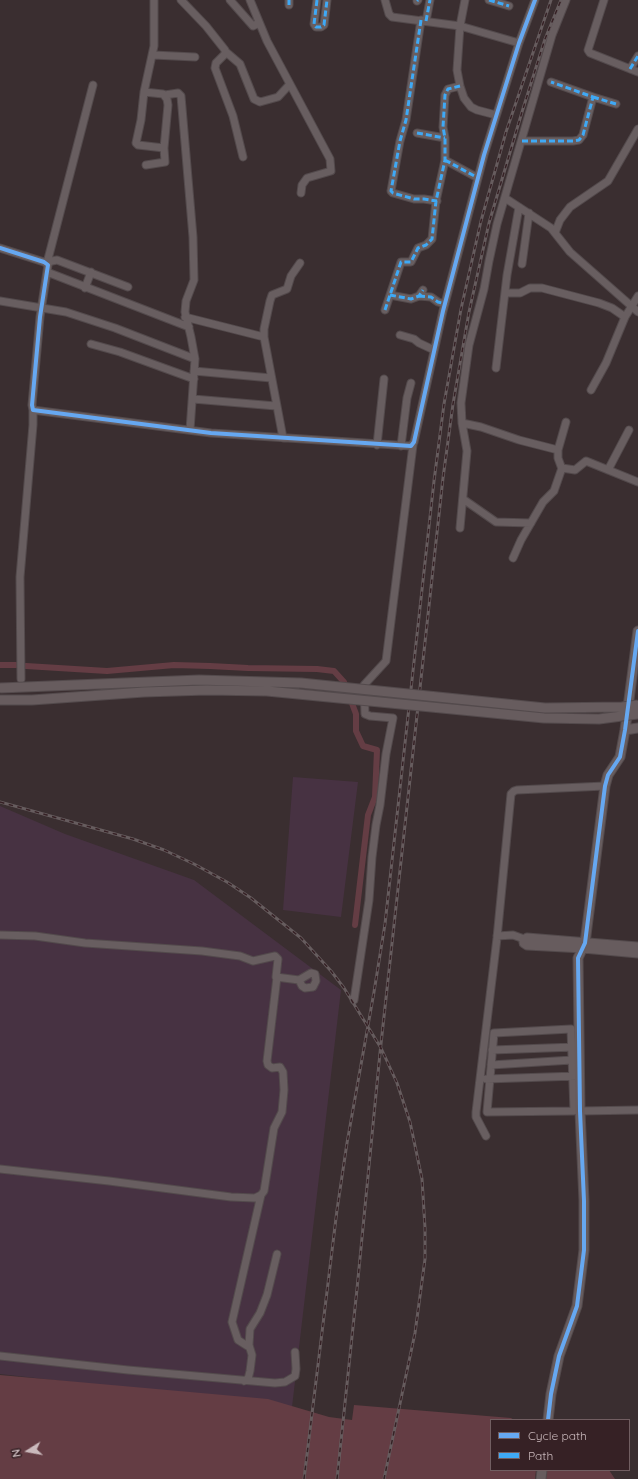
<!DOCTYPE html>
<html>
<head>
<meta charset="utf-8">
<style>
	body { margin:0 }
	#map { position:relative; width:638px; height:1479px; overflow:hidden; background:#3a2e30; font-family:Quicksand,sans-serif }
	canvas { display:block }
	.legend { position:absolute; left:490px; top:1419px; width:140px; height:52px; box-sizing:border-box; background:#362125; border:1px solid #715e61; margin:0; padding:5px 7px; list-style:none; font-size:12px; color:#cab9bc }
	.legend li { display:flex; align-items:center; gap:8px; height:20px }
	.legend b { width:20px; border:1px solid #715e61 }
	.north { position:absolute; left:8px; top:1431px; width:40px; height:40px; -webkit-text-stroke:3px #362125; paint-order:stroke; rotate:259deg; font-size:11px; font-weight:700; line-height:16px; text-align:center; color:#cab9bc }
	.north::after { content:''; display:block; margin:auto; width:14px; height:18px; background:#cab9bc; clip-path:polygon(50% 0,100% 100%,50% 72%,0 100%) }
</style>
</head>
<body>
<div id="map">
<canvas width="638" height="1479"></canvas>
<ul class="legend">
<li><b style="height:5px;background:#66a8f1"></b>Cycle path</li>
<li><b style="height:5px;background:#3fa9f5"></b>Path</li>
</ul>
<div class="north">N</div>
</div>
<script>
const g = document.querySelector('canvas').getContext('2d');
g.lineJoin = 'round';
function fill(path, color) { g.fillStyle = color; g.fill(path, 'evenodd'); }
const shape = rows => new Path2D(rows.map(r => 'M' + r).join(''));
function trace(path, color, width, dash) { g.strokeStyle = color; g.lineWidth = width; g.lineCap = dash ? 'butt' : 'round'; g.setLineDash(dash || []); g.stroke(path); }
fill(shape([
	[293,777,358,782,341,917,283,910],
	[0,806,65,834,194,880,341,990,292,1407,0,1374]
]), '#473242');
fill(shape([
	[0,1375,268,1399,329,1417,352,1420,354,1405,511,1418,514,1420,491,1420,491,1470,536,1470,535,1479,0,1479],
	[547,1470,609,1470,615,1479,546,1479]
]), '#643d44');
trace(shape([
	[0,665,16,665],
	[26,666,107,671,174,665,210,666,248,668,317,669,334,671,344,682,356,714,356,731,363,746,377,750,375,797,368,815,355,925]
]), '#643d44', 6);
const street = shape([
	[154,0,154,46,144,92,141,120,136,143,138,145,164,148],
	[181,0,206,26,225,50,225,54,216,63,215,68,233,116,243,157],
	[230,0,253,26,259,23],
	[250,0,267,41,330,159,331,171,307,178,302,185,301,193],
	[289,0,289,5],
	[317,0,314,24,316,27,321,27,324,25,327,0],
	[385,0,389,14,392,17,460,26,519,43],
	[465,0,460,26,457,70,460,86,464,98,471,107,477,110,496,115],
	[489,0,509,6],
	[604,0,588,50,590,53,638,72],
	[417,1,418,0],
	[421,20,406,120,400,141,391,191,393,193,414,199,424,199,437,201],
	[426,21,430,0],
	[226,52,240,64,254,99,260,102,278,97,290,84],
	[153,55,195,57],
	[630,69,638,56],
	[144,92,163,94,167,99,168,105,164,148,165,162,146,165],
	[165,95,178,93,181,96,193,237,194,280,186,301,185,312,191,337,195,359,190,430],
	[593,97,616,104],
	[417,133,445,138],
	[522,141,573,141,579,140,583,135,593,97,551,82],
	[445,160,478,178],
	[505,198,551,228,570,252,638,312],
	[555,233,560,220,570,207,608,181,638,129],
	[0,248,44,262,48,265,40,317,32,405,33,410,211,433,411,446,414,442,443,311,484,155,519,43,535,0],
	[47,263,93,85],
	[47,263,52,261,57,260,128,287],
	[522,264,529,213],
	[47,272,189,327],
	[85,288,91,272],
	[505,293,520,293,530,288,542,288,599,303,612,308,625,317],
	[390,295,411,299,419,296,423,290],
	[419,296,431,297,438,302,445,304],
	[0,301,66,312,115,328,195,359],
	[385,310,401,262,411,262,418,248,426,245,432,239,436,201,445,160,445,138,443,127,445,95,448,89,460,86],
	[185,317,264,337],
	[400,335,414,339,419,343,434,350],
	[91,344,120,352,194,379],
	[496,368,507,275,519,207],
	[194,371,271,378],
	[591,390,606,363,625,317,638,296],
	[193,399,276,406],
	[462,423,481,427,519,440,558,450],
	[283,438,264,337,264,329,270,301,272,295,287,289,291,276,300,263],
	[377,445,384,379],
	[401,446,407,398,411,383],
	[562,469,558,458,558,450,566,422],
	[608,470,629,430],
	[463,499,496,522,531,523],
	[460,528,467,451,462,423,461,403,469,345,484,289,489,261,497,224,552,35,566,0],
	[513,558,521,540,543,502,554,491,562,468,575,470,586,461,638,482],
	[21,679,20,577,33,425,33,410],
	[0,935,35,936,85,943,202,951,240,956,253,961,275,956,278,959,276,977,299,980,311,973,315,974,316,981,313,987,305,988,302,986,299,980],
	[497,936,513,935,524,939],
	[354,1000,369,900,372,857,376,825,380,805,386,754,393,718,370,716,365,714,364,685,386,661,413,445],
	[571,1029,574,1111,487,1112,494,1033,571,1029],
	[492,1050,575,1047],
	[491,1065,572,1060],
	[486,1079,577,1076],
	[580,1111,638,1110],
	[486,1136,476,1117,476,1112,497,938,511,794,514,791,517,790,605,786],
	[0,1169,109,1181,231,1197,255,1198,261,1195,264,1191,274,1128,282,1112,284,1090,283,1072,280,1067,272,1068,268,1065,267,1061,277,977],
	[249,1347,238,1340,232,1322,261,1195],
	[0,1356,128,1370,275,1383,285,1382,295,1376,296,1369,295,1352],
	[244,1381,248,1379,250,1371,252,1355,249,1345,250,1329,260,1313,267,1295,277,1254]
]);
const secondary = shape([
	[625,730,638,728],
	[638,947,527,938,524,940,524,943,527,945,583,948,638,953],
	[548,1420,551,1394,559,1356,577,1306,584,1250,584,1201,580,1111,578,958,585,943,605,786,608,775,620,757,625,730,638,631],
	[541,1479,542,1470]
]);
trace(street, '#534a4c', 9);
trace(secondary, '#534a4c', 11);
trace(street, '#685e60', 7);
trace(secondary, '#675c5e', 9);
const rail = shape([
	[0,802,133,839,164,850,194,864,227,882,251,898,301,938,331,971,344,988,381,1048,397,1083,410,1122,422,1179,425,1228,425,1259,415,1333,384,1479],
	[304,1479,337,1210,347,1143,374,992,385,924,434,481,444,404,461,309,481,221,506,132,551,0],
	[337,1479,357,1289,380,1053,443,478,453,404,469,312,489,223,522,112,545,39,561,0]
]);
trace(rail, '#665c5e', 3);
trace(rail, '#362125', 1.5, [4.5]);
const secondaryBridge = shape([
	[0,688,199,680,301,683,545,708,622,707,638,705],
	[0,700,32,700,144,692,207,690,267,691,544,718,599,719,638,714]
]);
trace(secondaryBridge, '#534a4c', 11, []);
trace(secondaryBridge, '#675c5e', 9);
trace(shape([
	[289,0,289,5],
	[317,0,314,24,316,27,321,27,324,25,327,0],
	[489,0,509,6],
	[417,1,418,0],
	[421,20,406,120,400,141,391,191,393,193,414,199,424,199,437,201],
	[426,21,430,0],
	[630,69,638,56],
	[593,97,616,104],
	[417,133,445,138],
	[522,141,573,141,579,140,583,135,593,97,551,82],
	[445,160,478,178],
	[390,295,411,299,419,296,423,290],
	[419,296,431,297,438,302,445,304],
	[385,310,401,262,411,262,418,248,426,245,432,239,436,201,445,160,445,138,443,127,445,95,448,89,460,86]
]), '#3fa9f5', 3, [6, 3]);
trace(shape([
	[0,248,44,262,48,265,40,317,32,405,33,410,211,433,411,446,414,442,443,311,484,155,519,43,535,0],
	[548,1420,551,1394,559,1356,577,1306,584,1250,584,1201,580,1111,578,958,585,943,605,786,608,775,620,757,625,730,638,631]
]), '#66a8f1', 4);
</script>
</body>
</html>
